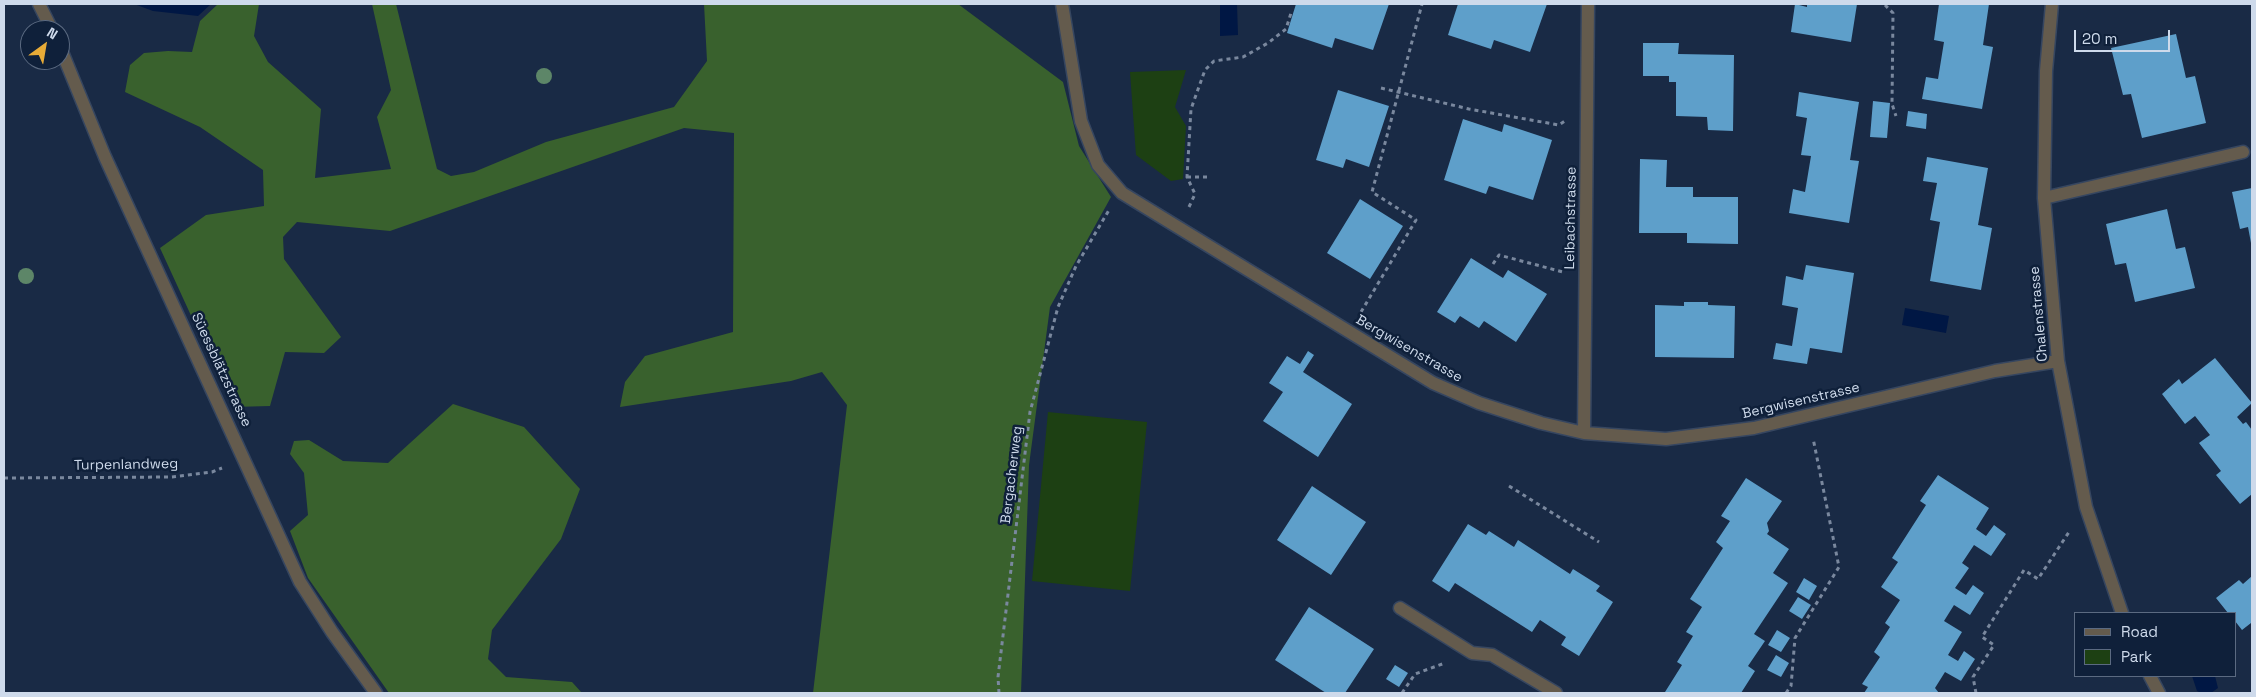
<!DOCTYPE html>
<html>
<head>
<meta charset="utf-8">
<style>
	body { margin:0 }
	#map { position:relative; width:2256px; height:697px; overflow:hidden; background:#192a45; font-family:"Space Grotesk",sans-serif }
	canvas { display:block }
	.frame { position:absolute; inset:0; border:5px solid #cedaeb; pointer-events:none }
	.legend { position:absolute; left:2074px; top:612px; width:162px; height:65px; box-sizing:border-box; background:#0f203a; border:1px solid #5b6a81; margin:0; padding:6px 9px; list-style:none; font-size:15px; color:#cedaeb }
	.legend li { display:flex; align-items:center; gap:10px; height:25px }
	.legend b { width:25px; border:1px solid #5b6a81 }
	.north { position:absolute; left:20px; top:20px; width:50px; height:50px; box-sizing:border-box; background:#0f203a; border:1px solid #5b6a81; border-radius:50%; rotate:32deg; font-size:14px; font-weight:700; line-height:20px; text-align:center; color:#cedaeb }
	.north::after { content:''; display:block; margin:auto; width:18px; height:22px; background:#e8ab37; clip-path:polygon(50% 0,100% 100%,50% 72%,0 100%) }
	.scale { position:absolute; left:2074px; top:30px; width:96px; height:22px; box-sizing:border-box; border:2px solid #cedaeb; border-top:0; padding-left:6px; font-size:15px; line-height:18px; white-space:nowrap; color:#cedaeb; -webkit-text-stroke:4px #0f203a; paint-order:stroke }
</style>
</head>
<body>
<div id="map">
<canvas width="2256" height="697"></canvas>
<div class="frame"></div>
<ul class="legend">
<li><b style="height:6px;background:#645b4d"></b>Road</li>
<li><b style="height:14px;background:#1d4013"></b>Park</li>
</ul>
<div class="north">N</div>
<div class="scale">20 m</div>
</div>
<script>
const g = document.querySelector('canvas').getContext('2d');
g.lineJoin = 'round';
function fill(path, color) { g.fillStyle = color; g.fill(path, 'evenodd'); }
const shape = rows => new Path2D(rows.map(r => 'M' + r).join(''));
function trace(path, color, width, dash) { g.strokeStyle = color; g.lineWidth = width; g.lineCap = dash ? 'butt' : 'round'; g.setLineDash(dash || []); g.stroke(path); }
function write(font, color, halo, rows, align = 'center') {
  g.font = font + ' "Space Grotesk",sans-serif'; g.lineWidth = 5; g.setLineDash([]); g.textBaseline = 'middle'; g.strokeStyle = halo; g.fillStyle = color; for (const [text, x, y, turn = 0] of rows) {
    g.save(); g.translate(x, y); g.rotate((+turn || 0) * Math.PI / 180); g.textAlign = isNaN(turn) ? turn : align; if (halo) g.strokeText(text, 0, 0); g.fillText(text, 0, 0); g.restore();
  }
}
fill(shape([
	[1186,70,1175,107,1186,126,1183,179,1171,181,1136,155,1130,72],
	[1048,412,1147,422,1130,591,1032,581]
]), '#1d4013');
fill(shape([
	[218,4,259,4,254,36,268,62,321,109,315,178,391,169,377,117,391,90,372,4,396,4,437,169,451,176,474,172,546,142,674,107,707,61,704,4,958,4,1063,82,1079,146,1111,197,1050,307,1029,465,1021,693,813,693,847,405,822,372,791,381,620,407,625,382,645,356,733,332,734,133,684,128,390,231,297,222,283,237,284,259,341,337,324,353,285,352,270,406,233,407,160,248,206,215,264,206,263,170,200,127,125,92,130,65,144,53,168,51,192,52,200,21],
	[453,404,524,427,580,489,561,539,492,630,488,659,506,677,572,682,582,693,389,693,308,578,290,531,308,515,304,473,290,454,294,441,309,440,343,461,388,463]
]), '#39612d');
fill(shape([
	[134,4,211,4,198,16,153,11],
	[1220,4,1237,4,1238,35,1220,36],
	[1905,308,1949,316,1946,333,1902,325],
	[2192,676,2215,676,2218,688,2211,693,2201,693,2197,691]
]), '#001744');
fill(shape([
	[1296,4,1389,4,1373,50,1335,38,1332,48,1287,33],
	[1458,4,1547,4,1530,52,1494,40,1491,49,1448,35],
	[1795,4,1807,7,1807,4,1857,4,1851,42,1791,32],
	[1939,4,1989,4,1983,45,1993,47,1982,109,1922,99,1926,77,1938,79,1944,42,1934,40],
	[2176,34,2186,78,2195,76,2206,123,2142,138,2131,94,2123,95,2111,48],
	[1643,43,1679,43,1678,54,1734,55,1733,131,1708,130,1707,117,1676,116,1676,82,1669,82,1669,76,1643,76],
	[1338,90,1389,106,1369,167,1346,159,1343,168,1316,160],
	[1799,92,1859,102,1850,160,1859,161,1849,223,1789,213,1793,189,1805,192,1811,156,1801,155,1807,118,1796,116],
	[1873,101,1890,103,1887,138,1870,137],
	[1908,111,1927,114,1926,129,1906,126],
	[1463,119,1502,132,1504,124,1552,140,1533,200,1489,186,1486,194,1444,180],
	[1927,157,1988,168,1978,225,1992,228,1981,290,1930,281,1940,222,1930,220,1937,183,1923,181],
	[1640,159,1667,160,1666,187,1693,187,1693,197,1738,197,1738,244,1687,243,1687,233,1639,233],
	[2252,188,2252,243,2251,243,2248,227,2240,229,2232,192],
	[1360,199,1403,226,1370,279,1327,253],
	[2167,209,2176,249,2185,247,2195,288,2135,302,2126,263,2115,265,2106,224],
	[1471,258,1503,278,1508,270,1547,294,1516,342,1484,321,1479,328,1460,316,1455,323,1437,312],
	[1806,265,1854,273,1842,353,1810,348,1807,364,1773,359,1776,343,1792,346,1798,308,1782,305,1786,276,1803,280],
	[1684,302,1708,302,1708,305,1735,306,1734,358,1655,357,1655,305,1684,306],
	[1308,351,1314,355,1303,372,1352,404,1318,457,1263,421,1283,392,1269,383,1287,356,1300,364],
	[2215,358,2252,403,2237,417,2243,424,2246,422,2252,430,2252,494,2240,504,2216,475,2221,471,2199,443,2210,435,2195,416,2185,424,2162,394,2179,379,2182,384],
	[1938,475,1989,508,1976,529,1986,536,1994,525,2006,534,1991,556,1974,545,1962,563,1969,568,1955,588,1966,595,1973,585,1984,593,1970,615,1954,605,1944,621,1962,632,1948,655,1958,661,1964,651,1975,659,1961,681,1945,672,1935,688,1939,693,1864,693,1868,687,1862,684,1880,657,1874,652,1890,627,1885,623,1900,600,1881,587,1898,562,1892,558,1926,505,1920,501],
	[1746,478,1782,501,1767,523,1769,531,1767,534,1789,549,1773,573,1788,583,1754,634,1765,641,1748,666,1755,671,1741,693,1667,693,1665,692,1682,665,1677,662,1693,636,1686,632,1702,607,1690,599,1723,548,1716,542,1730,521,1721,516],
	[1312,486,1366,522,1331,575,1277,540],
	[1468,524,1486,535,1489,531,1514,547,1518,540,1570,574,1573,569,1600,586,1596,591,1613,602,1579,656,1561,645,1566,637,1540,620,1532,632,1455,583,1449,592,1432,581],
	[2252,576,2252,625,2251,623,2242,630,2235,621,2235,613,2228,613,2216,598,2239,580,2243,584],
	[1804,578,1817,586,1809,600,1796,592],
	[1798,597,1811,605,1802,619,1789,611],
	[1309,607,1374,649,1345,693,1326,693,1275,660],
	[1777,630,1790,638,1781,652,1768,645],
	[1776,655,1789,663,1781,677,1767,670],
	[1395,665,1408,673,1399,687,1386,679]
]), '#5e9fca');
const minor = shape([
	[39,4,52,30],
	[1062,4,1081,121,1098,165,1122,193,1433,383,1479,403,1541,423,1584,433,1666,439,1754,428,1995,371,2058,361],
	[2052,4,2046,71,2044,198,2058,361,2086,507,2122,613],
	[60,47,105,157,300,582,332,632,376,693],
	[2044,198,2243,152],
	[1584,433,1588,4],
	[1400,608,1472,653,1492,655,1556,693],
	[2150,676,2159,693]
]);
trace(minor, '#364660', 15);
trace(shape([
	[1885,5,1893,13,1892,104,1896,116],
	[1381,88,1469,109,1559,125,1565,121],
	[1187,177,1210,177],
	[1189,207,1195,194,1187,177,1191,109,1205,70,1214,61,1243,57,1268,43,1286,29,1291,13],
	[1493,264,1499,255,1563,272],
	[1361,312,1416,220,1372,192,1422,4],
	[4,478,172,477,212,472,222,468],
	[1509,486,1599,542],
	[999,693,998,677,1030,412,1058,307,1076,266,1109,210],
	[1402,693,1415,674,1445,663],
	[1786,693,1791,686,1795,638,1839,567,1813,438],
	[1976,693,1973,677,1994,645,1982,637,2024,570,2038,579,2069,532]
]), '#7a889e', 3, [4, 4]);
trace(minor, '#645b4d', 12);
g.fillStyle = '#5d8668';
for (const [x, y] of [
	[544,76],
	[26,276]
]) { g.beginPath(); g.arc(x, y, 8, 0, 2 * Math.PI); g.fill(); }
write('14px', '#cedaeb', '#0f203a', [
	["Leibachstrasse",1571,218,-89],
	["Chalenstrasse",2039,314,-95],
	["Bergwisenstrasse",1409,349,30],
	["Süessblätzstrasse",221,370,65],
	["Bergwisenstrasse",1801,401,-13],
	["Turpenlandweg",126,465,-1],
	["Bergacherweg",1012,475,-83]
]);
</script>
</body>
</html>
